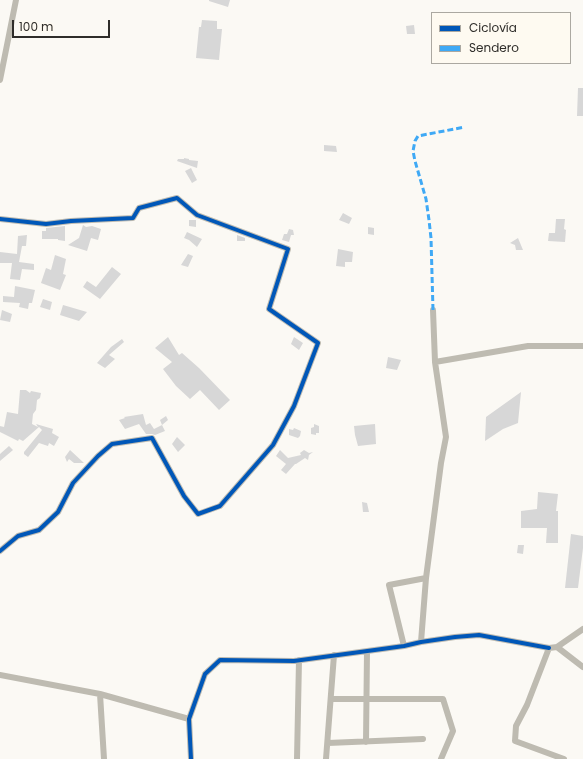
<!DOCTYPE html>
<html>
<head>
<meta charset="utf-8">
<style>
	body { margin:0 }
	#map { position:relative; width:583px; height:759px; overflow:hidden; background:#fbf9f4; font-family:Poppins,sans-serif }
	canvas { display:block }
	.legend { position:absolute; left:431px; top:12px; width:140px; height:52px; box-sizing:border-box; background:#fefaf1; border:1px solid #aba8a1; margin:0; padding:5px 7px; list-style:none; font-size:12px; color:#2f2d2a }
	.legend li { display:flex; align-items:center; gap:8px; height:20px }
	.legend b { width:20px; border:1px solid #aba8a1 }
	.scale { position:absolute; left:12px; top:20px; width:98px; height:18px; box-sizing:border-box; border:2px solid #2f2d2a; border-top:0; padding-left:5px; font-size:12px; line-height:14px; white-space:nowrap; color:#2f2d2a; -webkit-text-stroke:3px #fefaf1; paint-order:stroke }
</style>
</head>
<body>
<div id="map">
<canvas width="583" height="759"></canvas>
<ul class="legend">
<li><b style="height:5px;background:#0057b8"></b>Ciclovía</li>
<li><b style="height:5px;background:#3fa9f5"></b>Sendero</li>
</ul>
<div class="scale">100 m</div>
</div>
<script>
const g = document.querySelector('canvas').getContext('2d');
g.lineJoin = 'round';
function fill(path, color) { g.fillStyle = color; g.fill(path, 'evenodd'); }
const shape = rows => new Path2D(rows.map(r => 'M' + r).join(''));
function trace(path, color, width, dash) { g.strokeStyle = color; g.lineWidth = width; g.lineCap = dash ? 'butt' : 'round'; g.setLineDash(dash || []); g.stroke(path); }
fill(shape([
	[209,0,230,0,228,7,209,1],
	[202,20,217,21,217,29,222,29,219,60,196,58,199,27,201,27],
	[414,25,415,34,407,34,406,26],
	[578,88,583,88,583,116,577,116],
	[324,145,336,146,337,152,324,151],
	[184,158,189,159,189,160,198,161,197,168,177,161,178,159,184,159],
	[191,168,197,180,192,183,185,171],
	[343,213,352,218,349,224,339,220],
	[556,219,565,219,564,229,566,230,565,242,548,241,549,233,555,233],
	[189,220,196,220,196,227,189,226],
	[83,225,86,227,92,226,101,229,98,240,91,238,87,251,68,245,79,238],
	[65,226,65,241,58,240,58,239,42,239,42,231,46,231,46,228],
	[368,227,374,228,374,235,368,234],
	[289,229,293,230,294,235,291,235,289,242,282,240,284,234,287,234],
	[187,232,202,239,197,247,189,240,184,238],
	[27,235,26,246,22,246,19,262,34,264,34,270,22,269,20,280,10,279,12,263,0,263,0,252,17,254,18,236],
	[237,235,245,238,245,241,237,241],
	[518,238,523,250,516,250,515,245,510,243],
	[338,249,353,252,352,262,345,262,345,267,336,266],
	[188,254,193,256,188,267,181,265],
	[55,255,66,259,63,274,66,275,60,290,41,283,46,268,51,270],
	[112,267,121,274,100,299,83,287,87,281,96,287],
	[15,286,35,290,32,303,29,303,28,309,19,307,20,303,3,302,3,296,14,297],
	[43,299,52,302,50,310,40,307],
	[63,305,87,312,79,321,60,315],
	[2,310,12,314,10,322,0,320],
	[168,337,179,355,182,353,199,368,230,400,219,410,200,390,190,399,176,386,163,369,172,362,155,348],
	[294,337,303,343,299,350,291,344],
	[122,339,124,342,109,355,115,359,105,368,97,363,111,347],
	[388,357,401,360,397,370,386,368],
	[20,390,26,390,30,393,31,391,41,393,40,398,37,400,36,410,33,414,32,424,38,427,36,424,53,429,52,433,59,437,54,446,49,443,48,446,39,443,28,457,24,454,24,452,42,430,39,427,23,441,19,439,18,441,0,432,0,426,4,427,7,412,18,414],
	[521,392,518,423,503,429,485,441,486,417],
	[143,414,146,425,150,423,154,429,162,425,165,431,155,435,152,434,146,434,139,424,125,429,119,420,125,418,124,417],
	[166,416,168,420,162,425,160,420],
	[314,424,319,426,319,433,316,433,316,435,311,434,311,428,314,427],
	[375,424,376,444,358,446,355,435,354,426],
	[294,428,301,431,300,436,298,438,289,435,289,429,293,430],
	[177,437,185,445,178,452,172,444],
	[9,446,13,450,0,461,0,454],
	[70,450,84,463,74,463,69,459,67,462,65,457],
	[280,450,288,458,301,455,300,453,304,450,309,453,313,452,309,455,308,460,305,458,296,464,295,464,286,474,281,470,286,464,276,456],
	[538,492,558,494,556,511,558,511,558,543,546,543,547,528,521,528,521,511,537,509],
	[362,502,367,503,369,512,363,512],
	[571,534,583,536,583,548,578,588,565,588],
	[518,545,524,545,523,554,517,553]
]), '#d7d7d7');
trace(shape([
	[0,80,16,0],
	[0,219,46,224,71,221,133,218,139,208,177,198,197,215,288,249,269,309,318,343,294,406,273,445,220,506,198,514,184,496,152,438,112,444,98,456,73,483,58,512,39,530,18,536,0,551],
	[435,362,528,346,583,346],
	[421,642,426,578,441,463,446,437,435,362,433,310],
	[404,646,389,585,426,578],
	[557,647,583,667],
	[0,675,100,694,189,719],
	[100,694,104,759],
	[331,699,443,699,453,731,441,759],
	[366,742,367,651],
	[328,743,423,739],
	[191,759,189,719,205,674,220,660,294,661,404,646,421,642,455,637,479,635,549,648],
	[297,759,299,660],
	[326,759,334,655],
	[564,759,515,741,516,726,527,705,549,648,557,647,583,629]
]), '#bebbb1', 6);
trace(shape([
	[433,310,431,238,429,220,426,199,415,161,413,151,415,141,418,136,465,127]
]), '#3fa9f5', 3, [6, 3]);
trace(shape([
	[0,219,46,224,71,221,133,218,139,208,177,198,197,215,288,249,269,309,318,343,294,406,273,445,220,506,198,514,184,496,152,438,112,444,98,456,73,483,58,512,39,530,18,536,0,551],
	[191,759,189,719,205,674,220,660,294,661,404,646,421,642,455,637,479,635,549,648]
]), '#0057b8', 4);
</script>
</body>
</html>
